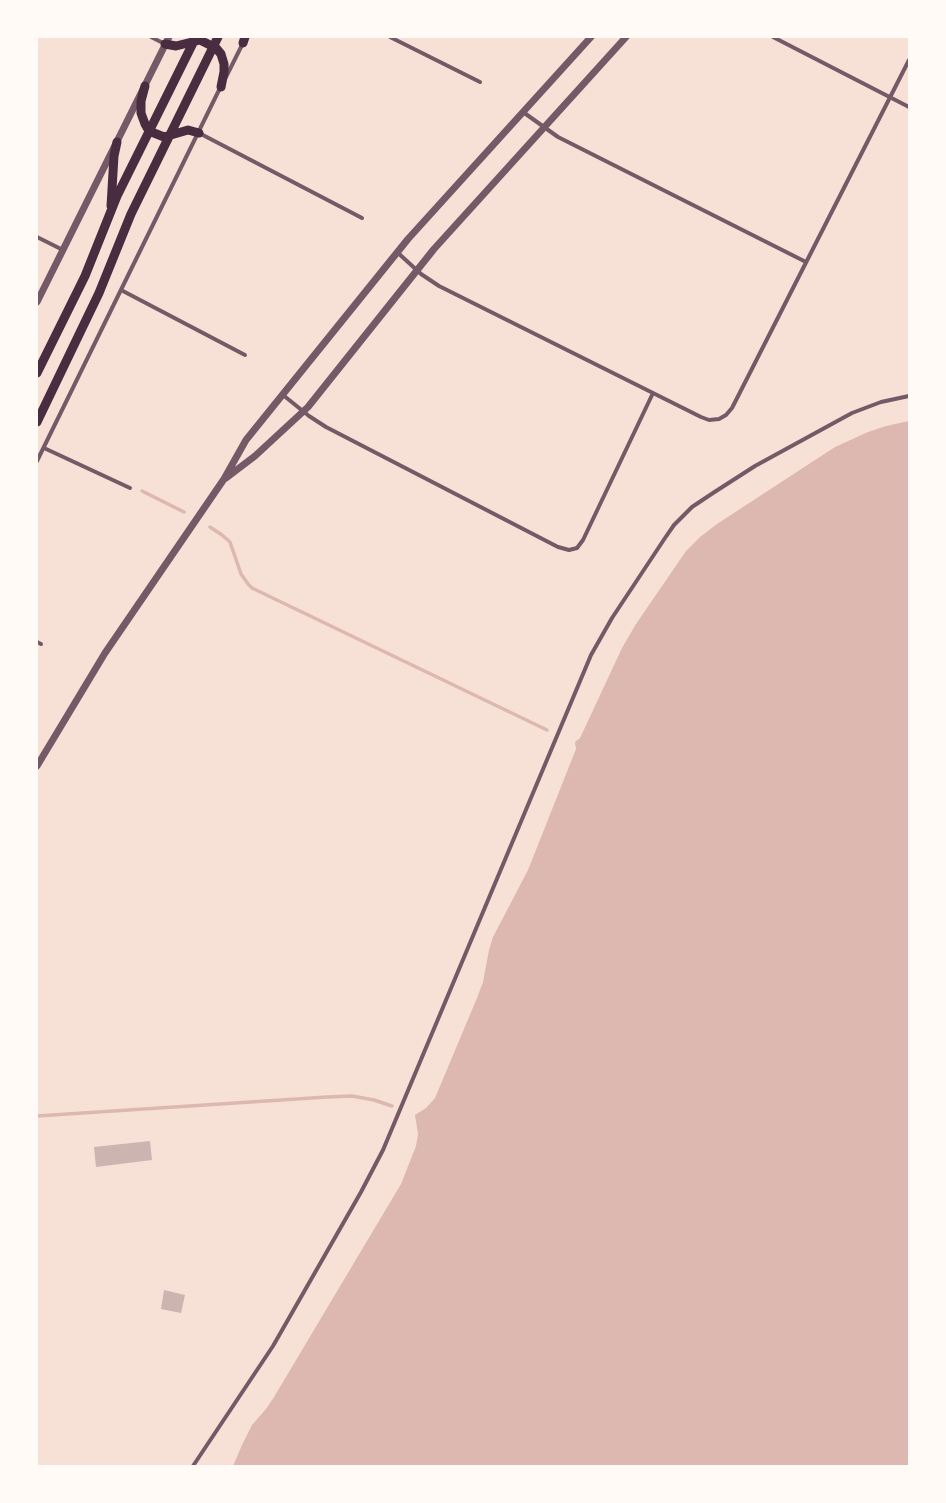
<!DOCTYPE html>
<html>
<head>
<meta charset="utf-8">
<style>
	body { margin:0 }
	#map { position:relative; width:946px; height:1503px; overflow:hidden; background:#f7e1d7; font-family:"Varela Round",sans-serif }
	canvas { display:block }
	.frame { position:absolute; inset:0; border:38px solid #fffaf5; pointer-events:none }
</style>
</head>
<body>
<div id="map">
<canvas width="946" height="1503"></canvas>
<div class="frame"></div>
</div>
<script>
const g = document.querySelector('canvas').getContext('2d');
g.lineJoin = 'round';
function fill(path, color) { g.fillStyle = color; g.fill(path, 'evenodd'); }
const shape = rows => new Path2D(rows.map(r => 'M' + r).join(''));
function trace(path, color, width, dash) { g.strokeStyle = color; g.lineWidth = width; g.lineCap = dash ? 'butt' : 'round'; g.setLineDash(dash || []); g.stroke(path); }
fill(shape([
	[909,421,909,1466,233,1466,242,1445,252,1425,266,1409,274,1397,401,1184,416,1146,418,1134,415,1115,426,1108,435,1098,477,998,483,982,489,950,493,937,528,870,576,749,575,742,580,738,622,648,636,624,686,551,700,537,717,524,835,447,868,432,886,426]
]), '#dcb8b0');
trace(shape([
	[142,491,184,512],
	[210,527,222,535,230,542,241,574,248,584,252,588,547,730],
	[37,1116,327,1097,352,1096,374,1100,392,1106]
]), '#dcb8b0', 3.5);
fill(shape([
	[150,1141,152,1160,96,1167,94,1147],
	[164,1290,185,1295,181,1313,161,1309]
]), '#ccb4b1');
trace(shape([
	[151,37,165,44],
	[390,37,480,82],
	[773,37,909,107],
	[226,77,243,43],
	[523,112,558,137,806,262],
	[199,133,362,218],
	[37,237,63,250],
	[397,252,421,274,439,286,701,417,709,420,719,419,726,415,732,408,909,60],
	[121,290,245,355],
	[283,395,309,416,326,427,558,547,569,550,577,548,583,540,653,393],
	[44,448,130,488],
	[37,461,221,86],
	[37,642,41,644],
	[193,1466,273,1346,361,1192,383,1150,591,655,612,618,665,538,674,525,692,507,713,493,755,466,852,413,881,402,909,396]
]), '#755966', 4);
trace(shape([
	[37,302,169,37],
	[226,478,255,456,308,407,434,249,626,37],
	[37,766,105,653,224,479,246,440,408,239,591,37]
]), '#755966', 7);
trace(shape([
	[243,43,245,37],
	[165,44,176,46,200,40,216,48,221,54,224,64,224,72,221,87],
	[145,86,141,101,141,113,145,124,149,131,164,137,188,130,199,133],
	[111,206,114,156,117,142],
	[37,373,85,276,117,196,196,37],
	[37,422,99,293,131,214,218,37]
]), '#4a2c40', 9);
</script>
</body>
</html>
